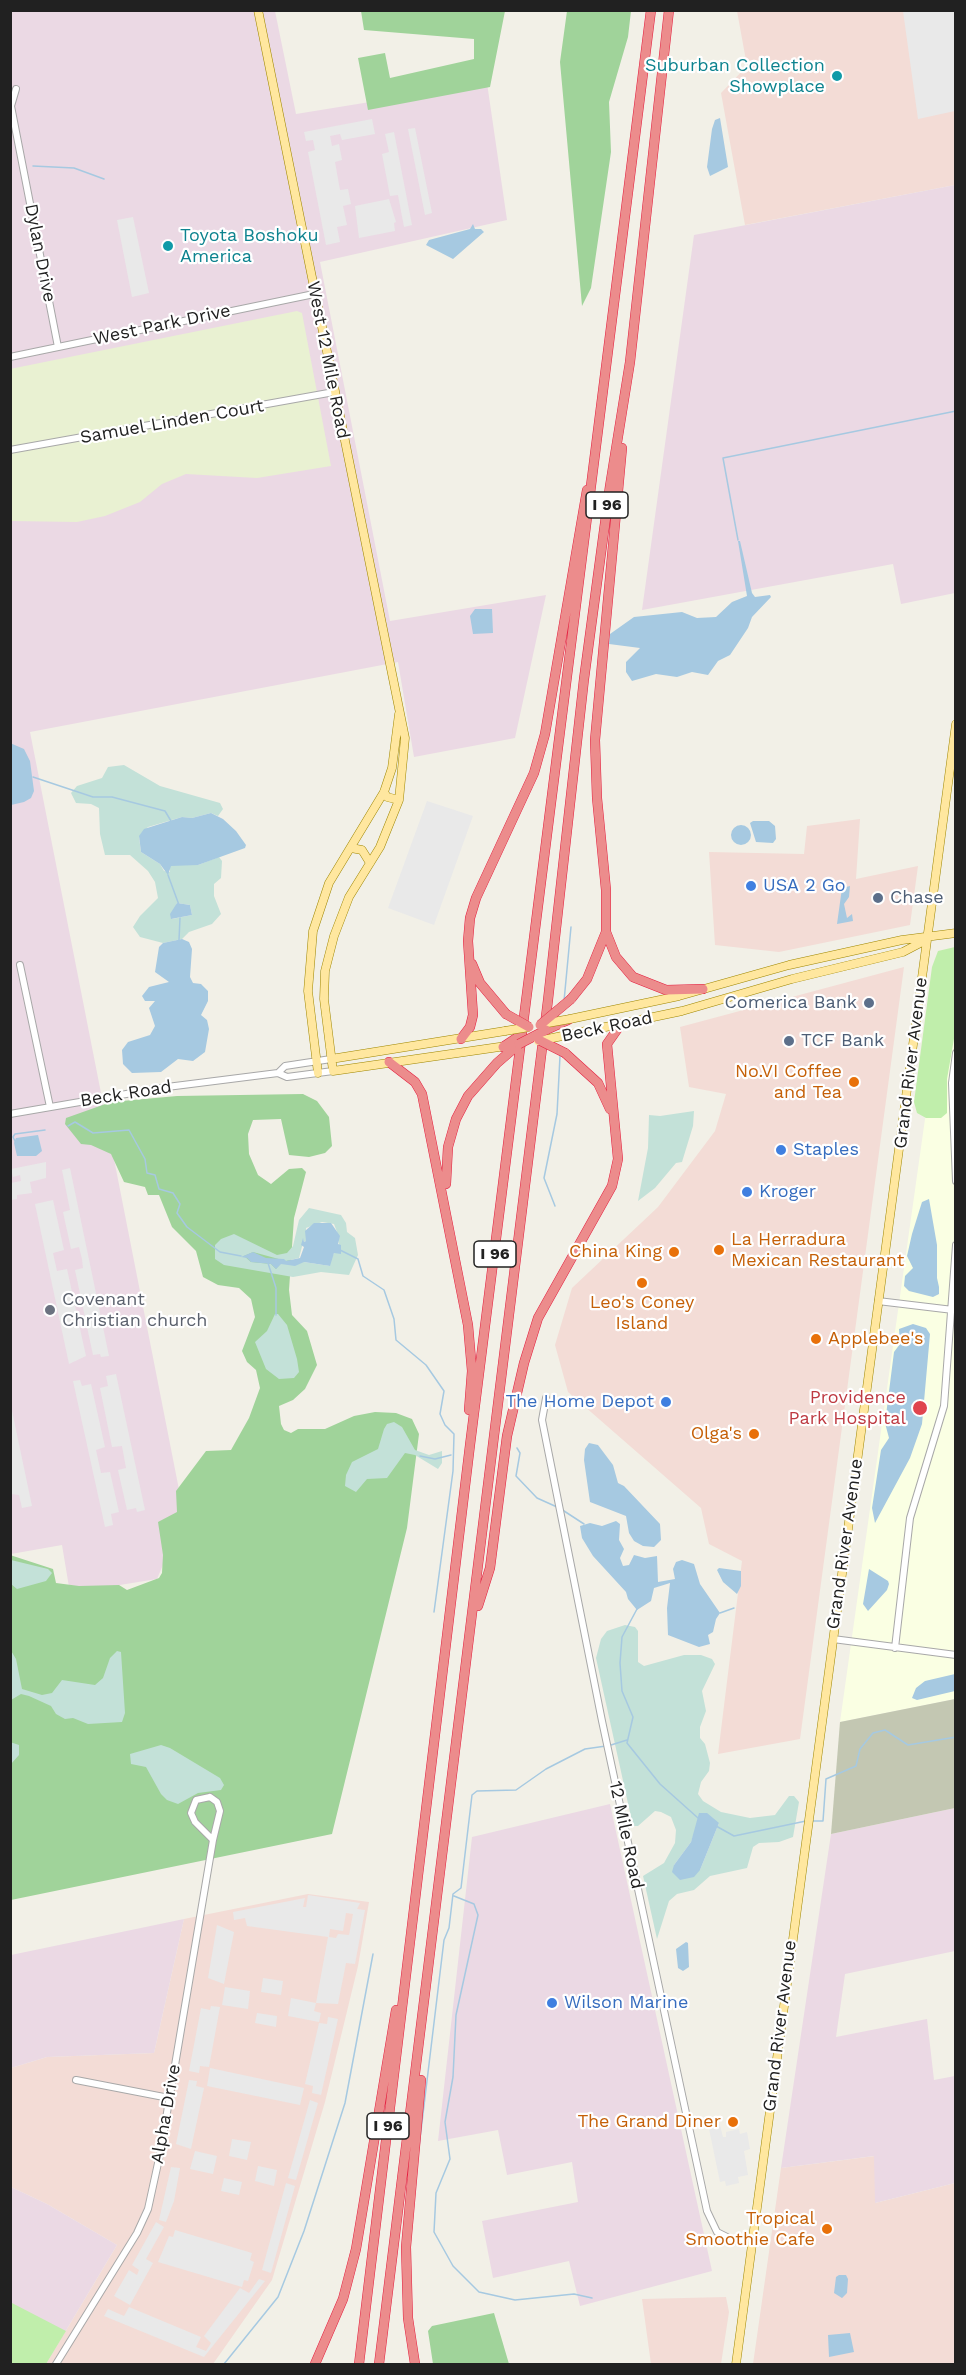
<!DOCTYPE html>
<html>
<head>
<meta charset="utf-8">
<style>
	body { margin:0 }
	#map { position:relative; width:966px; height:2375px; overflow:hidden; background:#f2f0e7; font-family:"Work Sans",sans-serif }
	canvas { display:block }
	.frame { position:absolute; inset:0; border:12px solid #212121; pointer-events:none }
</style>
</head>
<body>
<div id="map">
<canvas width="966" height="2375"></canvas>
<div class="frame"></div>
</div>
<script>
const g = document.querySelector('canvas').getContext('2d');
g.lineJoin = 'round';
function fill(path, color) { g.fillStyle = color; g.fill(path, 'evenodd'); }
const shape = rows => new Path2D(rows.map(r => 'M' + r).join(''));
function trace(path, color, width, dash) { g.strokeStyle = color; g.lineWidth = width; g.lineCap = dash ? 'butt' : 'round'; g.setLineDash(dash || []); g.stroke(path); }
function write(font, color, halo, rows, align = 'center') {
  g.font = font + ' "Work Sans",sans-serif'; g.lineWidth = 4.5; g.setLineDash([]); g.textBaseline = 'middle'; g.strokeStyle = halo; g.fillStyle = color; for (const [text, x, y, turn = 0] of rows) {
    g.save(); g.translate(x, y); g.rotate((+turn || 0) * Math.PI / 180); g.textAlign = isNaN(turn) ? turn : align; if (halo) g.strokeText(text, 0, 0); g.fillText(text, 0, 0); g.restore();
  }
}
fill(shape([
	[737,11,955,11,955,185,745,225,721,93,747,66],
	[860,819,856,879,918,866,910,925,779,952,715,945,709,852,804,854,807,826],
	[904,967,800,1739,718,1754,742,1561,709,1544,701,1508,568,1392,555,1345,572,1288,658,1207,715,1131,726,1094,689,1087,680,1027],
	[308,1894,369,1902,358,1966,325,2102,272,2280,213,2364,46,2364,117,2245,47,2204,11,2187,11,2068,47,2057,154,2053,184,1919],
	[875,2156,875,2203,955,2183,955,2364,753,2364,781,2168],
	[726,2297,729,2312,721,2364,651,2364,642,2299]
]), '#f3dcd6');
fill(shape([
	[11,11,275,11,296,114,487,83,507,220,320,262,390,621,546,595,515,738,414,757,398,662,30,732,184,1515,157,1579,70,1593,62,1545,11,1554],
	[955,185,955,593,901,604,893,564,642,610,694,235],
	[610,1804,712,2271,580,2306,569,2261,493,2278,482,2221,578,2202,572,2162,507,2175,498,2130,438,2141,472,1837],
	[955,1808,955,1951,845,1974,836,2037,927,2019,934,2080,955,2076,955,2183,875,2203,874,2156,781,2168,831,1834],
	[184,1919,154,2053,47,2057,11,2068,11,1955],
	[11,2187,47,2204,117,2245,46,2364,11,2364]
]), '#ebd9e4');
fill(shape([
	[955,955,955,1699,840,1722,948,956]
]), '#faffe3');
fill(shape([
	[955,1699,955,1808,831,1834,840,1722]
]), '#c3c7b2');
fill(shape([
	[297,311,302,313,331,466,257,478,186,474,162,484,140,502,105,516,77,522,11,521,10,369]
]), '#e9f1d2');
fill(shape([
	[955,947,955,1033,947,1079,947,1113,941,1118,926,1118,917,1113,914,1102,932,967,938,951],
	[10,2302,66,2331,46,2364,11,2364]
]), '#c0eeab');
fill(shape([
	[361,11,505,11,490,87,368,110,358,58,385,53,390,78,474,59,474,39,364,30],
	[567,11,631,11,628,37,609,102,611,152,591,288,582,306,560,62],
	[303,1094,317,1101,329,1117,332,1146,325,1153,309,1157,289,1155,281,1119,253,1120,248,1134,249,1154,258,1175,271,1184,289,1169,302,1168,306,1172,294,1218,289,1290,292,1315,307,1331,317,1365,305,1389,293,1400,279,1406,281,1424,284,1430,291,1433,298,1429,325,1429,354,1416,375,1412,396,1413,412,1419,419,1434,407,1528,332,1834,11,1900,10,1555,53,1569,56,1583,79,1586,119,1585,127,1590,159,1578,162,1573,163,1555,158,1522,177,1512,176,1491,206,1451,231,1450,249,1418,260,1388,256,1370,247,1362,242,1351,255,1317,251,1299,239,1288,218,1285,203,1277,196,1251,172,1227,159,1195,148,1195,145,1187,124,1182,111,1154,91,1145,81,1144,65,1124,66,1118,111,1102,177,1096],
	[494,2313,509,2364,433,2364,428,2331,432,2326]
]), '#a0d39a');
fill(shape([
	[124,765,160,786,220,803,223,809,218,816,211,813,192,818,182,817,148,827,139,837,141,852,160,864,164,871,170,872,170,866,173,865,198,865,219,857,222,861,221,878,214,884,214,896,221,914,212,924,189,932,182,939,163,943,140,937,133,927,140,916,158,898,155,882,148,871,130,855,105,855,100,834,99,808,91,804,76,803,71,793,77,786,102,778,108,767],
	[177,903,190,905,192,915,172,919],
	[694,1111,693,1126,682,1162,676,1163,655,1188,638,1201,648,1148,649,1115,660,1116],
	[309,1208,341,1215,346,1223,347,1232,355,1238,358,1255,349,1275,321,1272,293,1277,224,1265,215,1259,215,1245,221,1239,234,1234,277,1255,287,1253,293,1246,299,1220],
	[322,1222,334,1224,337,1232,339,1245,330,1260,330,1266,304,1262,281,1263,276,1269,271,1264,251,1262,244,1256,253,1252,286,1261,299,1258,304,1239,304,1242,306,1241,306,1228],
	[275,1314,278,1314,287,1325,297,1359,299,1372,294,1378,279,1379,266,1369,255,1342,267,1331],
	[394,1422,402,1427,415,1450,429,1455,442,1451,442,1463,438,1469,415,1455,405,1453,387,1478,367,1479,356,1492,345,1486,346,1475,352,1462,378,1449,384,1429,387,1424],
	[11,1560,48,1569,52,1573,46,1581,17,1589,11,1584],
	[625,1625,635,1627,638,1631,638,1662,644,1666,684,1655,701,1655,712,1659,715,1664,702,1691,706,1711,700,1727,700,1738,705,1744,710,1763,709,1771,701,1782,698,1794,703,1801,721,1812,750,1818,775,1815,789,1796,794,1796,799,1802,793,1837,779,1842,759,1843,753,1847,747,1868,710,1876,694,1890,677,1894,669,1901,657,1939,643,1876,664,1863,675,1843,676,1830,671,1817,661,1812,655,1811,638,1826,633,1826,596,1658,601,1639,607,1631],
	[719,1823,700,1870,674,1865,691,1842,697,1826],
	[10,1649,16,1659,22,1689,42,1695,52,1693,62,1680,95,1685,103,1678,110,1658,117,1651,121,1652,125,1713,122,1722,88,1724,73,1718,65,1719,56,1714,51,1706,29,1696,21,1694,11,1700],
	[10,1742,19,1745,19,1755,11,1764],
	[161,1745,170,1748,220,1778,224,1785,221,1790,198,1793,178,1804,167,1800,161,1794,146,1767,131,1764,130,1754]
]), '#c3e1d8');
fill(shape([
	[903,11,955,11,955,111,918,119],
	[372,119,375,134,342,140,340,134,330,136,332,146,339,144,342,160,335,162,340,190,348,189,351,204,343,206,347,225,337,227,340,242,326,245,308,152,315,150,313,140,306,141,304,132],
	[415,128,432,213,425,215,408,129],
	[394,132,412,225,404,227,398,195,390,196,382,154,389,152,385,134],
	[389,199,396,222,394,223,395,231,359,238,355,206],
	[133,217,149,293,132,297,117,220],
	[427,801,473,816,434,925,388,908],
	[46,1162,46,1178,30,1182,32,1193,17,1195,17,1199,11,1200,11,1183,21,1181,20,1175,13,1177,11,1169],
	[70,1168,109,1356,101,1357,100,1354,93,1355,75,1270,83,1268,82,1259,79,1247,71,1249,63,1212,70,1210,62,1170],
	[53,1200,64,1250,53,1253,57,1271,67,1269,86,1356,69,1364,35,1204],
	[116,1374,145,1510,137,1512,136,1508,127,1510,118,1470,126,1468,122,1446,112,1447,100,1388,108,1386,106,1376],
	[80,1380,82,1386,91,1384,105,1447,96,1450,101,1473,110,1472,119,1512,111,1514,113,1525,105,1527,73,1381],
	[11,1406,32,1506,22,1508,19,1495,11,1494],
	[308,1895,360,1903,357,1909,365,1910,355,1964,346,1963,338,2004,316,2003,328,1937,247,1926,245,1918,234,1920,233,1912,305,1898,303,1907,306,1907],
	[346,1913,353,1914,349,1935,338,1934,336,1938,329,1937,330,1929,343,1931],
	[217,1925,234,1932,224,1984,208,1978],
	[263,1978,283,1981,281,1995,261,1992],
	[225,1987,250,1991,248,2009,222,2005],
	[291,1998,316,2003,314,2011,321,2013,319,2022,288,2016],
	[211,2006,220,2007,209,2067,200,2066,199,2073,189,2071,201,2008,210,2010],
	[257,2013,277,2016,276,2027,255,2023],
	[328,2017,338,2019,321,2095,312,2093,313,2086,305,2084,319,2023,327,2024],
	[210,2068,304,2088,300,2105,207,2086],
	[189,2080,197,2081,196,2086,204,2088,191,2149,176,2144],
	[310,2100,318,2103,296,2180,288,2178],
	[719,2121,723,2137,726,2137,726,2132,739,2129,740,2134,747,2132,750,2149,744,2151,748,2175,738,2177,739,2183,726,2186,725,2181,720,2182,708,2124],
	[232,2139,251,2142,247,2160,229,2156],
	[195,2151,217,2156,213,2174,190,2169],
	[258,2166,277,2170,274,2186,255,2181],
	[171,2167,180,2168,174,2201,166,2222,159,2220],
	[224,2178,242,2182,239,2195,221,2191],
	[286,2183,295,2186,271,2273,262,2270],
	[156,2222,164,2227,146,2259,153,2263,130,2305,114,2296,129,2270,137,2275,139,2270,132,2265],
	[175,2230,252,2253,250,2260,254,2262,248,2281,244,2280,242,2287,158,2262,169,2236,173,2237],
	[259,2279,265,2281,204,2357,104,2316,108,2309,124,2316,129,2307,201,2337,196,2347,206,2351,211,2343,204,2336,240,2288,249,2293]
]), '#e9e9e9');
fill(shape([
	[720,118,728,167,710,176,707,167,712,129,715,120],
	[473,224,475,229,481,229,484,232,453,259,426,245,429,240,470,229],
	[738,541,740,541,752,593,755,597,770,595,771,597,752,617,748,628,730,655,718,661,708,675,692,672,677,677,656,674,632,681,626,672,626,662,640,648,609,644,610,634,634,617,682,612,697,618,716,617,732,602,747,596],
	[475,609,492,609,493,633,473,634,470,616],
	[10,743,24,749,30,761,34,791,31,798,24,802,11,805],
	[211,813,223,819,236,831,246,845,245,848,198,865,171,866,168,875,160,864,141,852,139,836,144,829,182,817,192,818],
	[753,821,769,821,775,826,776,839,773,843,756,842,750,823],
	'731 835a10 10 0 1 1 20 0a10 10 0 1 1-20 0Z',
	[850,886,849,897,844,904,847,918,852,914,853,921,837,924,842,888],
	[177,903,190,905,192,915,171,919,170,914],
	[182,939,189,942,192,949,190,977,193,983,201,984,208,991,208,1001,201,1015,207,1020,209,1029,205,1052,193,1061,178,1059,161,1072,132,1073,123,1064,122,1050,128,1042,150,1035,155,1026,149,1008,155,1001,145,1001,142,996,149,987,169,982,155,972,159,947,163,943],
	[38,1135,42,1151,36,1156,17,1156,14,1143,16,1138],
	[929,1199,937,1245,937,1278,939,1287,939,1294,933,1297,909,1291,904,1286,905,1276,913,1268,907,1256,912,1234,922,1202],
	[314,1223,331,1223,340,1236,338,1244,341,1245,341,1254,334,1253,330,1266,304,1262,295,1266,281,1264,276,1269,271,1264,251,1262,247,1258,241,1257,253,1252,266,1258,284,1259,286,1261,300,1258,304,1247,301,1245,303,1238,304,1242,306,1241,305,1231],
	[913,1324,926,1328,930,1334,922,1424,910,1458,875,1523,872,1508,881,1450,889,1438,885,1423,894,1352,900,1344,899,1329],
	[589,1443,598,1445,613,1465,618,1483,624,1486,660,1524,661,1540,654,1547,643,1546,634,1541,629,1533,626,1516,590,1502,584,1460,585,1449],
	[616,1521,620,1524,619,1540,624,1549,620,1558,623,1566,629,1565,634,1555,645,1558,657,1556,658,1582,675,1579,673,1569,676,1562,682,1560,694,1564,700,1584,720,1613,716,1619,713,1632,708,1635,710,1644,699,1647,668,1635,667,1608,670,1583,654,1588,651,1601,637,1610,628,1599,626,1592,593,1556,582,1538,580,1526,590,1523,602,1526],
	[719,1568,741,1571,741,1586,737,1594,723,1582,717,1570],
	[869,1569,888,1581,889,1584,887,1590,868,1611,863,1604],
	[955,1674,955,1691,917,1700,912,1698,916,1688,925,1681],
	[699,1813,707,1813,719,1823,700,1870,694,1877,680,1880,672,1872,674,1865,691,1842],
	[686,1942,688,1943,689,1967,683,1971,678,1968,676,1949],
	[839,2275,846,2275,848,2279,847,2293,842,2298,834,2293,836,2277],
	[850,2333,854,2352,829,2357,828,2335]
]), '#a6c9e1');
trace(shape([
	[33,166,74,168,104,179],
	[738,540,723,458,956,411],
	[33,777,93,797,112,797,165,811,171,821],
	[168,875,179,905],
	[179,940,180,918],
	[564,1001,571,927],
	[68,1126,75,1122,93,1133,129,1130,145,1159,147,1173,155,1175,159,1189,173,1193,180,1204,177,1213,187,1227,220,1252,241,1256],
	[16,1143,13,1137,15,1134,45,1130],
	[555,1206,544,1178,557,1114,560,1056],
	[340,1250,358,1259,363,1276,384,1290,394,1319,396,1340,426,1365,444,1391,440,1414,445,1425,454,1434,453,1471,434,1612],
	[268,1263,276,1288,276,1315],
	[517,1448,520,1453,516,1476,537,1498,557,1507],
	[420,1456,435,1459,451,1455],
	[561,1509,584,1524],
	[637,1609,622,1637,620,1663,622,1691,633,1717,627,1743,660,1784,698,1818],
	[720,1613,734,1608],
	[611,1745,627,1740],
	[811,1821,823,1821,826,1779,856,1766,860,1749,873,1733,885,1730,908,1745,956,1737],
	[716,1826,734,1836,806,1821],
	[454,1896,474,1904,478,1915,456,2015,453,2077,445,2122,450,2159,436,2193,434,2232,453,2266,479,2292,515,2300,574,2294,592,2298],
	[419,2147,444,1940,449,1928,453,1894,461,1888,472,1795,477,1791,516,1790,546,1769,585,1749,606,1746],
	[224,2364,278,2297,304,2231,345,2103,373,1954]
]), '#a6c9e1', 1.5);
const minor = shape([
	[16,89,11,106,58,347],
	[10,357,314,294],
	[10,450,334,392],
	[20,965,50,1107],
	[956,1053,952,1083,956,1181],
	[278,1073,285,1066,331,1059],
	[10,1114,167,1087,278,1073,287,1077,333,1071],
	[878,1301,953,1310],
	[546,1398,542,1420,602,1721,707,2211,717,2232,733,2240,752,2243],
	[833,1639,956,1655],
	[895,1648,910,1518,944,1406,956,1245],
	[210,1797,217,1802,220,1811,213,1840,195,1822,191,1813,196,1800,210,1797],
	[76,2080,169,2098],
	[56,2364,137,2233,148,2209,160,2154,213,1840]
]);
const major = shape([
	[258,10,405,738,399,800,380,847,349,897,334,936,325,971,324,999,333,1071,506,1046],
	[384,792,387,797,399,800],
	[351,848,362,850,370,863],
	[570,1019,679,996,789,965,902,940,956,933],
	[567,1035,682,1011,792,979,903,952,924,941],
	[331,1059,505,1031],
	[318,1073,308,991,313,931,329,883,384,792,392,768,399,714],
	[736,2364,956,724]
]);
const highway = shape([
	[606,932,616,957,633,977,666,990,703,989],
	[472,964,480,983,506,1014],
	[571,999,587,979,606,932,606,890,597,798,595,740,622,448],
	[546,1030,568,1020],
	[461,1039,470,1027,473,1015,468,941,470,918,476,898,534,773,545,734,587,490],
	[503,1047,521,1035],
	[565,1053,598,1083,610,1109],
	[389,1062,415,1082,422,1094,468,1325,472,1371,469,1410],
	[446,1184,448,1147,456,1119,468,1096,497,1063,519,1044],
	[478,1606,490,1568,507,1436,524,1363,538,1318,612,1186,618,1159,607,1044,621,1024],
	[315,2364,343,2299,356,2249,396,2010],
	[359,2364,470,1445,651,10],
	[379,2364,548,1000,584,679,610,486,630,362,669,10],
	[415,2364,408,2318,406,2247,421,2080]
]);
trace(minor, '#a8a8a8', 8);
trace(major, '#9e8600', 9);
trace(highway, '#e41f3f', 10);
trace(minor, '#fff', 6);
trace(major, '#ffe79f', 8);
trace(highway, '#ec8c8c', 9);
const majorBridge = shape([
	[542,1024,570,1019],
	[505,1031,529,1027],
	[538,1041,567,1035]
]);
const highwayBridge = shape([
	[506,1014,529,1027],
	[540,1025,571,999],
	[539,1040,565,1053],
	[519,1044,546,1030]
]);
trace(majorBridge, '#9e8600', 9, []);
trace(highwayBridge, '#e41f3f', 10, []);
trace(majorBridge, '#ffe79f', 8);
trace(highwayBridge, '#ec8c8c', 9);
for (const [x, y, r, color] of [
	[837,76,6,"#0f9aa8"],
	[168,246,6,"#0f9aa8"],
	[751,886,6,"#3f7fe0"],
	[878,898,6,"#5c6f8a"],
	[869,1003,6,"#5c6f8a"],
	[789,1041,6,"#5c6f8a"],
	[854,1082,6,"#e8710a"],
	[781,1150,6,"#3f7fe0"],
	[747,1192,6,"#3f7fe0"],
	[719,1250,6,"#e8710a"],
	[674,1252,6,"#e8710a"],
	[642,1283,6,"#e8710a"],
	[50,1310,6,"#6b7280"],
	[816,1339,6,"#e8710a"],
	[666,1402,6,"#3f7fe0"],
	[920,1408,8,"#e0444e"],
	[754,1434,6,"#e8710a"],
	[552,2003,6,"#3f7fe0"],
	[733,2122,6,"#e8710a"],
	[827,2229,6,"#e8710a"]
]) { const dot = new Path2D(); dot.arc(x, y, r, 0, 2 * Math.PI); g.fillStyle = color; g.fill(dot); trace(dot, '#fff', 2); }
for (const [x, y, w] of [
	[607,505,42],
	[495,1254,42],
	[388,2126,42]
]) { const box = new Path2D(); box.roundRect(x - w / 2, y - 13, w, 26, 4.5); g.fillStyle = '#fff'; g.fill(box); trace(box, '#212121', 1.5); }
write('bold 16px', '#212121', null, [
	["I 96",607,505],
	["I 96",495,1254],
	["I 96",388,2126]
]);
write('18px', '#0d838f', '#fff', [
	["Suburban Collection",825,66],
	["Showplace",825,87],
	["Toyota Boshoku",180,236,"left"],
	["America",180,257,"left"]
], 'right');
write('18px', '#212121', '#fff', [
	["Dylan Drive",40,253,79],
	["West Park Drive",162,325,-12],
	["West 12 Mile Road",328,360,79],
	["Samuel Linden Court",172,422,-10],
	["Beck Road",607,1027,-12],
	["Grand River Avenue",911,1063,-83],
	["Beck Road",126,1094,-9],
	["Grand River Avenue",845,1544,-82],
	["12 Mile Road",626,1835,78],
	["Grand River Avenue",780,2026,-83],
	["Alpha Drive",166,2114,-80]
]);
write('18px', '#366cbe', '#fff', [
	["USA 2 Go",763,886],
	["Staples",793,1150],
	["Kroger",759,1192],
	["The Home Depot",654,1402,"right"],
	["Wilson Marine",564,2003]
], 'left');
write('18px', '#4e5e75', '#fff', [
	["Chase",890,898],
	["Comerica Bank",857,1003,"right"],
	["TCF Bank",801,1041]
], 'left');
write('18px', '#c56008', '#fff', [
	["No.VI Coffee",842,1072],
	["and Tea",842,1093],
	["La Herradura",731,1240,"left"],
	["Mexican Restaurant",731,1261,"left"],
	["China King",662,1252],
	["Leo's Coney",642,1303,"center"],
	["Island",642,1324,"center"],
	["Applebee's",828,1339,"left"],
	["Olga's",742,1434],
	["The Grand Diner",721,2122],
	["Tropical",815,2219],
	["Smoothie Cafe",815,2240]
], 'right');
write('18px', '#5b616d', '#fff', [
	["Covenant",62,1300],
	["Christian church",62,1321]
], 'left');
write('18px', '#be3a42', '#fff', [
	["Providence",906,1398],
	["Park Hospital",906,1419]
], 'right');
</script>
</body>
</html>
